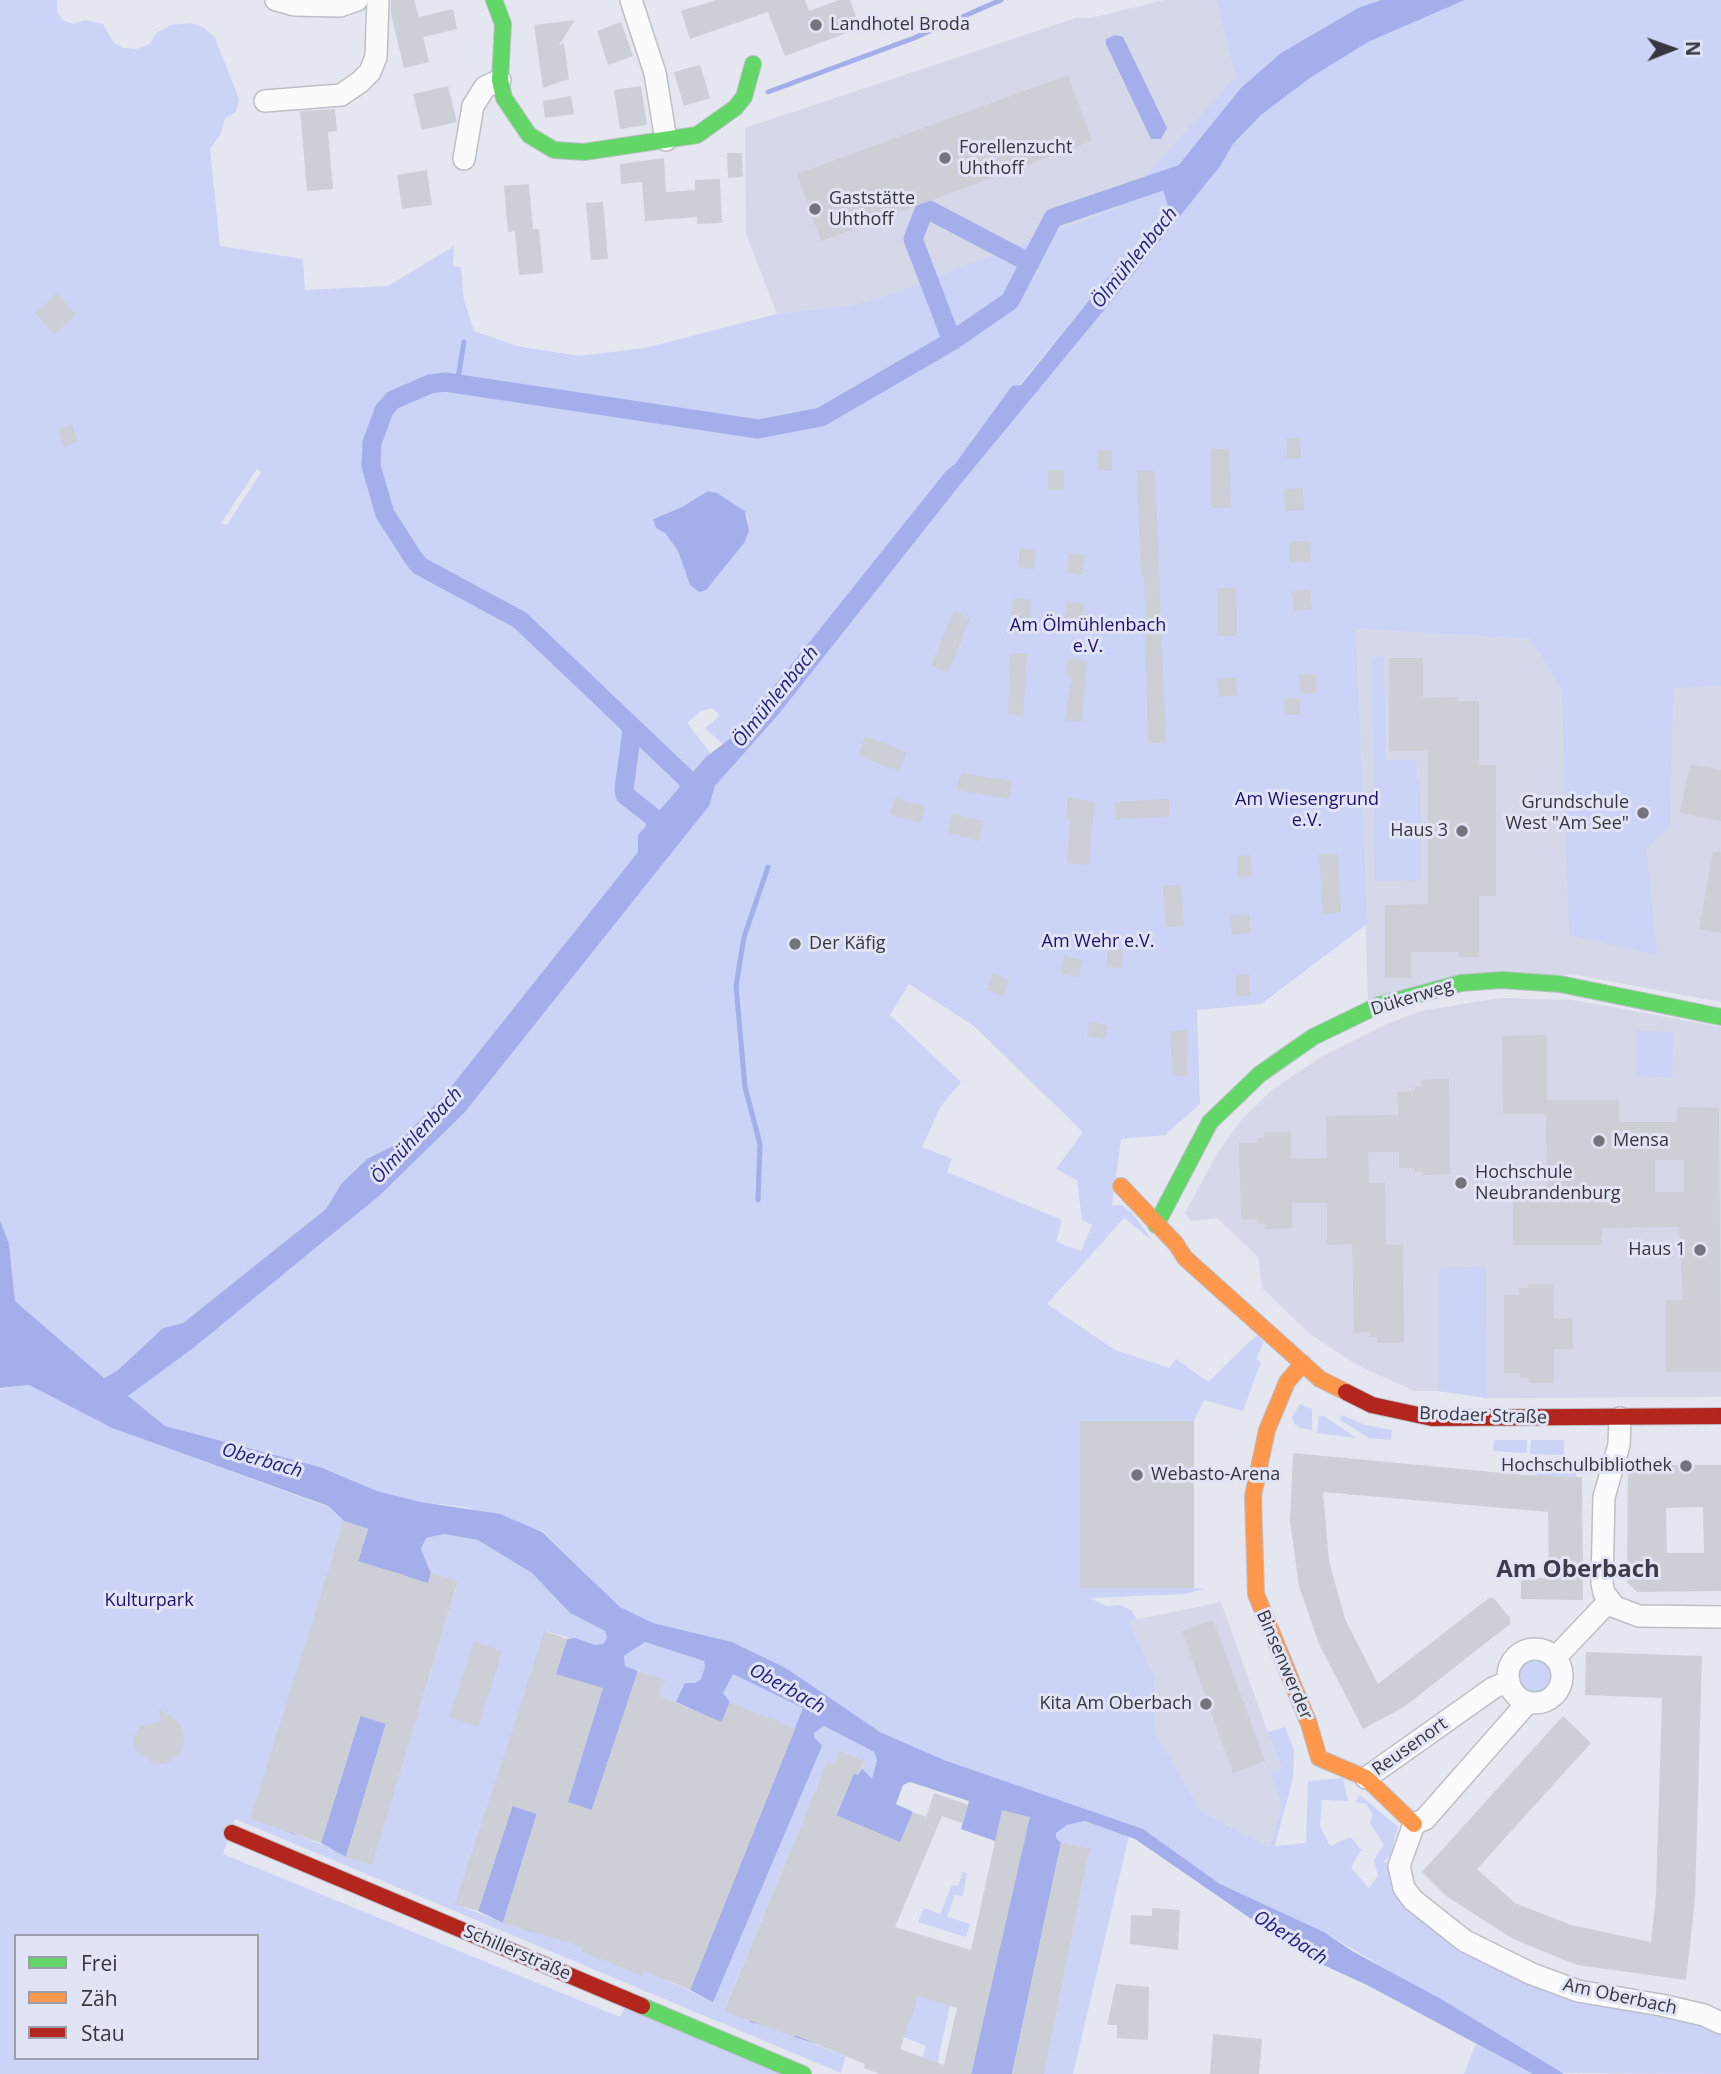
<!DOCTYPE html>
<html>
<head>
<meta charset="utf-8">
<style>
	body { margin:0 }
	#map { position:relative; width:1721px; height:2074px; overflow:hidden; background:#e4e7f0; font-family:"Open Sans",sans-serif }
	canvas { display:block }
	.legend { position:absolute; left:14px; top:1934px; width:245px; height:126px; box-sizing:border-box; background:#e0e4f4; border:2px solid #9c9fab; margin:0; padding:9px 12px; list-style:none; font-size:21px; color:#36373e }
	.legend li { display:flex; align-items:center; gap:14px; height:35px }
	.legend b { width:35px; border:2px solid #9c9fab }
	.north { position:absolute; left:1637px; top:14px; width:70px; height:70px; -webkit-text-stroke:5px #e0e4f4; paint-order:stroke; rotate:89deg; font-size:19px; font-weight:700; line-height:28px; text-align:center; color:#36373e }
	.north::after { content:''; display:block; margin:auto; width:24px; height:32px; background:#36373e; clip-path:polygon(50% 0,100% 100%,50% 72%,0 100%) }
</style>
</head>
<body>
<div id="map">
<canvas width="1721" height="2074"></canvas>
<ul class="legend">
<li><b style="height:9px;background:#63d668"></b>Frei</li>
<li><b style="height:9px;background:#ff974d"></b>Zäh</li>
<li><b style="height:9px;background:#b3261e"></b>Stau</li>
</ul>
<div class="north">N</div>
</div>
<script>
const g = document.querySelector('canvas').getContext('2d');
g.lineJoin = 'round';
function fill(path, color) { g.fillStyle = color; g.fill(path, 'evenodd'); }
const shape = rows => new Path2D(rows.map(r => 'M' + r).join(''));
function trace(path, color, width, dash) { g.strokeStyle = color; g.lineWidth = width; g.lineCap = dash ? 'butt' : 'round'; g.setLineDash(dash || []); g.stroke(path); }
function write(font, color, halo, rows, align = 'center') {
  g.font = font + ' "Open Sans",sans-serif'; g.lineWidth = 6; g.setLineDash([]); g.textBaseline = 'middle'; g.strokeStyle = halo; g.fillStyle = color; for (const [text, x, y, turn = 0] of rows) {
    g.save(); g.translate(x, y); g.rotate((+turn || 0) * Math.PI / 180); g.textAlign = isNaN(turn) ? turn : align; if (halo) g.strokeText(text, 0, 0); g.fillText(text, 0, 0); g.restore();
  }
}
fill(shape([
	[1165,0,1216,0,1237,77,1116,208,884,297,855,305,777,314,746,234,745,128,1076,18,1091,18],
	[1356,629,1530,639,1562,690,1721,686,1721,1002,1571,974,1368,1002],
	[1500,998,1573,1000,1721,1027,1721,1397,1487,1398,1439,1391,1414,1391,1357,1365,1310,1334,1262,1288,1258,1257,1217,1218,1191,1221,1185,1213,1218,1152,1242,1119,1272,1090,1321,1057,1387,1024,1420,1011],
	[1221,1602,1281,1769,1270,1773,1282,1805,1270,1847,1202,1812,1156,1735,1154,1676,1129,1621]
]), '#d4d8e8');
fill(shape([
	[0,0,57,0,57,10,62,20,73,24,85,20,103,24,114,43,123,48,137,49,150,44,156,33,171,25,190,23,203,27,215,38,239,99,236,112,225,118,221,133,210,149,220,246,303,259,305,290,388,286,454,246,453,266,461,267,464,300,474,331,517,346,579,356,645,348,777,314,854,305,884,297,1116,208,1236,77,1216,0,1381,0,1358,8,1281,53,1163,190,1169,210,1103,283,955,464,946,471,735,735,725,746,705,728,720,716,713,708,701,711,687,723,711,754,638,835,638,852,446,1093,397,1144,367,1159,341,1184,326,1209,183,1323,163,1328,117,1371,104,1378,15,1301,9,1244,0,1220],
	[257,469,261,472,227,525,221,523],
	[709,491,717,493,745,511,749,520,690,585,678,551,653,518,682,507],
	[1465,0,1721,0,1721,686,1673,688,1670,827,1646,848,1657,955,1569,935,1562,690,1530,639,1356,629,1367,924,1261,1004,1197,1010,1200,1104,1165,1135,1121,1139,1112,1206,1121,1205,1131,1212,1153,1241,1124,1218,1047,1304,1115,1350,1169,1368,1176,1359,1208,1382,1257,1335,1264,1342,1256,1359,1261,1362,1243,1411,1204,1400,1194,1421,1194,1588,1204,1589,1185,1594,1090,1598,1107,1606,1121,1605,1131,1610,1137,1619,1129,1621,1154,1676,1156,1735,1202,1812,1270,1847,1282,1805,1270,1773,1281,1768,1268,1732,1285,1727,1294,1750,1293,1778,1275,1846,1306,1843,1308,1781,1343,1778,1348,1801,1322,1800,1320,1826,1330,1846,1351,1837,1361,1850,1351,1868,1369,1888,1378,1876,1374,1860,1384,1845,1370,1823,1373,1814,1366,1804,1355,1802,1360,1795,1398,1827,1390,1856,1383,1862,1399,1866,1404,1888,1531,1974,1721,2023,1721,2074,1561,2073,1324,1932,1220,1884,1143,1829,944,1760,880,1732,786,1668,732,1642,653,1623,620,1607,542,1531,466,1507,421,1502,377,1491,320,1467,165,1426,127,1396,192,1349,465,1112,709,806,715,786,778,715,959,486,1119,292,1221,165,1233,144,1261,115,1310,78,1368,42],
	[909,984,974,1026,1083,1132,1056,1169,1077,1180,1082,1220,1092,1225,1081,1251,1056,1242,1062,1220,947,1172,952,1159,922,1147,941,1106,961,1082,890,1015],
	[1372,657,1384,657,1385,760,1416,760,1417,778,1420,778,1422,880,1375,881],
	[1637,1031,1673,1032,1672,1077,1636,1076],
	[1486,1267,1487,1398,1439,1391,1439,1268],
	[29,1385,112,1428,328,1507,344,1521,274,1826,372,1864,458,1582,431,1573,421,1549,426,1538,444,1534,478,1540,504,1554,532,1573,570,1613,605,1631,607,1638,603,1644,595,1645,546,1631,456,1904,503,1923,577,1944,664,1680,625,1666,624,1656,645,1642,704,1661,706,1667,701,1679,676,1702,681,1705,581,1950,642,1976,752,1711,730,1702,723,1693,732,1673,803,1708,795,1729,772,1720,667,1981,712,2001,814,1733,824,1726,874,1752,877,1760,872,1780,862,1768,864,1761,841,1750,834,1765,827,1762,724,2010,846,2056,841,2073,235,1819,223,1854,620,2017,626,2004,788,2074,0,2074,0,1389],
	[16,1936,257,1936,257,2058,16,2058],
	[1300,1404,1312,1409,1312,1430,1299,1428,1294,1423,1292,1417],
	[1342,1415,1365,1425,1392,1430,1391,1440,1369,1438,1340,1420],
	[1319,1416,1324,1416,1356,1438,1317,1433],
	[1494,1440,1527,1440,1527,1451,1526,1453,1493,1451],
	[1531,1440,1564,1440,1564,1455,1530,1454],
	[1532,1463,1569,1463,1582,1473,1576,1473,1576,1477,1538,1476,1531,1468],
	'1515 1676a20 20 0 1 1 40 0a20 20 0 1 1-40 0Z',
	[1085,1821,1129,1836,1073,2074,1044,2074,1090,1848,1061,1843,1056,1838,1056,1833,1067,1825],
	[963,1872,967,1873,963,1896,955,1895,947,1917,970,1924,966,1937,918,1922,924,1908,940,1914,952,1885,958,1886],
	[884,1983,951,2000,935,2074,917,2074,926,2046,904,2037],
	[1476,2044,1533,2074,1464,2074]
]), '#cbd3f7');
fill(shape([
	[1381,0,1465,0,1368,42,1310,78,1261,115,1233,144,1221,165,1119,292,959,486,778,715,715,786,709,806,465,1112,380,1195,192,1349,128,1396,165,1426,320,1467,377,1491,421,1502,500,1514,542,1532,620,1607,653,1623,732,1642,786,1668,880,1732,944,1760,1143,1829,1220,1884,1324,1932,1352,1951,1441,1999,1564,2074,1533,2074,1367,1985,1308,1958,1135,1839,1085,1821,1067,1825,1056,1833,1056,1838,1061,1843,1012,2074,971,2074,1029,1817,995,1841,961,1829,969,1801,910,1782,903,1785,896,1804,913,1812,817,2044,794,2037,879,1834,771,2027,750,2022,854,1773,858,1775,862,1768,872,1779,877,1760,874,1752,824,1726,814,1733,814,1737,822,1746,713,2002,690,1990,803,1708,733,1674,723,1693,730,1702,620,1967,601,1958,700,1713,676,1702,685,1683,696,1683,701,1679,705,1667,704,1661,645,1642,624,1656,625,1666,638,1671,550,1936,528,1931,602,1689,578,1681,503,1923,478,1911,567,1639,575,1638,595,1645,603,1644,607,1638,605,1631,570,1613,532,1573,478,1540,444,1534,426,1538,421,1549,431,1573,346,1857,321,1843,404,1575,378,1568,295,1835,274,1826,368,1529,344,1521,328,1506,112,1428,29,1385,0,1388,0,1220,9,1244,15,1301,104,1378,117,1371,163,1328,183,1323,326,1209,341,1184,367,1159,397,1144,446,1093,638,852,638,835,706,757,735,735,946,471,955,464,1012,386,1021,385,1103,283,1169,210,1163,190,1169,177,1241,88,1281,53,1358,8],
	[1115,35,1123,37,1167,128,1161,139,1151,139,1106,44,1106,39],
	[708,491,717,493,745,511,749,531,744,543,706,590,699,592,690,585,678,551,665,533,656,528,653,519,682,507]
]), '#a4aeea');
trace(shape([
	[768,92,914,38,1001,0],
	[457,384,464,342],
	[758,1200,760,1144,745,1087,736,986,744,937,768,867]
]), '#a4aeea', 5);
trace(shape([
	[952,341,913,239,925,208,1030,263],
	[629,725,632,731,624,789,625,795,653,817,662,835],
	[694,797,687,779,520,620,420,566,414,559,385,514,371,466,372,443,384,410,393,400,430,384,445,382,758,429,821,417,952,341,1010,301,1053,218,1194,170]
]), '#a4aeea', 19);
fill(shape([
	[391,0,414,0,419,17,453,9,457,29,423,37,429,62,404,68,391,14],
	[716,0,805,0,809,11,839,0,850,0,860,28,785,56,768,12,690,39,681,11],
	[575,20,559,45,564,43,569,79,543,88,534,25],
	[621,22,633,56,608,65,597,31],
	[700,65,710,98,684,106,674,72],
	[1068,75,1092,141,821,241,797,174],
	[448,86,457,122,422,130,413,94],
	[641,86,647,125,620,129,614,90],
	[571,96,574,114,545,118,543,101],
	[335,109,337,131,328,132,333,189,307,191,300,111],
	[727,153,742,153,743,177,728,178],
	[664,158,666,192,695,190,695,180,720,179,722,223,697,224,697,217,645,221,642,182,621,184,620,164],
	[427,170,432,205,402,209,397,175],
	[529,184,533,229,539,229,543,273,519,275,515,231,508,232,504,186],
	[603,202,608,259,591,260,586,203],
	[57,293,76,315,54,335,35,313],
	[71,424,78,441,64,447,58,430],
	[1300,438,1301,458,1287,459,1286,439],
	[1211,449,1229,449,1231,508,1211,508],
	[1098,450,1112,450,1112,471,1097,470],
	[1048,470,1064,470,1064,490,1048,490],
	[1137,471,1155,471,1166,743,1148,743,1144,575,1141,575],
	[1303,488,1304,510,1285,511,1284,489],
	[1310,541,1311,562,1290,562,1290,542],
	[1020,548,1036,550,1034,569,1018,567],
	[1069,553,1085,555,1082,575,1067,573],
	[1217,588,1236,588,1237,636,1217,636],
	[1310,589,1312,609,1294,611,1292,591],
	[1013,598,1031,600,1029,619,1011,617],
	[1067,601,1084,604,1082,622,1064,620],
	[954,611,970,619,948,673,931,665],
	[1010,653,1027,654,1023,716,1008,715],
	[1068,658,1087,661,1082,722,1065,720,1072,677,1066,676],
	[1389,658,1423,658,1423,698,1458,697,1458,701,1479,701,1479,765,1496,765,1496,896,1479,896,1479,957,1459,957,1459,952,1411,952,1411,978,1385,978,1385,905,1428,904,1428,751,1389,751],
	[1299,674,1316,674,1317,693,1300,694],
	[1236,677,1237,695,1219,697,1217,679],
	[1284,698,1300,698,1300,715,1285,715],
	[865,736,906,752,899,771,859,756],
	[1690,764,1721,770,1721,821,1680,813],
	[961,773,1012,781,1009,799,957,790],
	[1068,797,1095,802,1088,865,1067,863,1070,818,1066,818],
	[895,798,926,806,920,823,890,814],
	[1169,799,1170,816,1116,820,1115,802],
	[952,813,984,822,979,841,948,833],
	[1713,852,1721,852,1721,933,1699,929],
	[1319,854,1338,854,1341,912,1323,914],
	[1251,855,1252,876,1238,877,1237,856],
	[1181,885,1184,926,1166,927,1163,886],
	[1249,915,1251,933,1232,935,1230,916],
	[1108,948,1123,950,1121,968,1106,967],
	[1064,956,1082,960,1079,977,1061,974],
	[993,973,1009,979,1004,996,987,990],
	[1236,975,1250,975,1250,996,1236,996],
	[1089,1022,1107,1025,1105,1039,1087,1036],
	[1188,1030,1187,1076,1173,1076,1170,1032],
	[1547,1035,1547,1100,1619,1100,1619,1122,1677,1122,1677,1107,1719,1108,1721,1372,1666,1372,1666,1300,1683,1300,1679,1227,1603,1228,1601,1245,1513,1245,1513,1191,1547,1191,1546,1114,1503,1114,1502,1036],
	[1655,1160,1684,1160,1684,1192,1655,1192],
	[1449,1079,1450,1174,1423,1175,1423,1172,1415,1172,1415,1168,1399,1168,1399,1152,1368,1152,1369,1183,1385,1183,1386,1245,1403,1244,1404,1343,1377,1343,1377,1337,1370,1337,1369,1332,1354,1333,1352,1244,1327,1245,1327,1203,1292,1203,1292,1228,1265,1229,1265,1224,1257,1224,1257,1219,1241,1220,1239,1143,1257,1143,1257,1138,1264,1138,1264,1132,1291,1132,1291,1159,1327,1158,1326,1116,1398,1115,1397,1092,1415,1091,1415,1086,1422,1086,1422,1080],
	[1528,1284,1553,1284,1554,1319,1573,1318,1573,1349,1554,1349,1554,1383,1529,1383,1529,1378,1520,1378,1520,1373,1504,1373,1504,1295,1519,1295,1519,1288,1528,1288],
	[1080,1421,1194,1421,1194,1588,1080,1588],
	[1293,1453,1524,1475,1582,1477,1583,1600,1521,1599,1521,1578,1549,1578,1548,1512,1323,1492,1329,1561,1345,1619,1378,1684,1489,1598,1494,1598,1510,1618,1510,1624,1404,1707,1363,1729,1319,1644,1299,1586,1290,1521],
	[1628,1465,1721,1465,1721,1591,1637,1592,1627,1582],
	[1703,1507,1704,1553,1667,1553,1666,1508],
	[344,1521,368,1529,358,1561,428,1583,431,1573,458,1581,372,1865,346,1857,386,1724,360,1716,321,1843,250,1819],
	[1213,1620,1265,1761,1233,1773,1182,1631],
	[545,1631,567,1639,556,1674,603,1688,568,1802,592,1810,638,1671,665,1680,659,1696,722,1722,730,1702,795,1729,690,1990,644,1971,642,1976,581,1951,583,1947,503,1923,537,1814,512,1806,478,1911,455,1904],
	[474,1641,502,1651,478,1727,449,1717],
	[1586,1652,1702,1656,1695,1899,1686,1980,1577,1965,1513,1939,1446,1896,1422,1872,1563,1716,1591,1743,1477,1869,1515,1903,1571,1925,1651,1942,1656,1895,1662,1698,1585,1695],
	[159,1709,177,1720,183,1731,184,1745,180,1754,164,1764,155,1764,135,1750,133,1738,140,1726,161,1721],
	[840,1750,864,1761,858,1775,854,1773,836,1815,900,1842,913,1812,926,1817,934,1793,968,1805,962,1823,942,1816,895,1927,971,1950,1002,1810,1030,1817,971,2074,880,2074,864,2068,865,2064,795,2035,794,2037,724,2011,827,1762,834,1765],
	[918,1996,957,2008,944,2065,900,2049],
	[1061,1843,1090,1848,1044,2074,1012,2074],
	[1152,1908,1180,1910,1178,1950,1130,1944,1131,1915,1152,1916],
	[1116,1984,1149,1987,1148,2040,1117,2038,1117,2025,1107,2025],
	[1213,2034,1262,2039,1259,2074,1210,2074]
]), '#cdcfd6');
const street = shape([
	[276,0,294,5,340,6,357,0],
	[631,0,655,73,666,140],
	[265,101,341,95,360,82,370,72,376,57,378,0],
	[464,159,473,106,485,87,500,80],
	[1620,1418,1619,1445,1604,1497,1602,1583,1604,1593,1615,1607,1639,1616,1721,1617],
	'1508 1676a27 27 0 1 1 54 0a27 27 0 1 1-54 0Z',
	[1555,1658,1609,1601],
	[1528,1702,1425,1819,1414,1824,1399,1866,1404,1888,1413,1900,1465,1941,1532,1974,1578,1991,1661,2005,1704,2015,1721,2023],
	[1366,1778,1493,1688,1509,1681]
]);
const fast = shape([
	[494,0,503,24,500,80,504,98,529,135,554,150,584,152,697,135,735,108,744,97,753,64],
	[1156,1225,1210,1122,1260,1074,1313,1037,1379,1005,1461,983,1502,980,1560,984,1721,1017],
	[642,2006,803,2074]
]);
const slow = shape([
	[1121,1186,1176,1244,1185,1258,1320,1379,1346,1392],
	[1303,1363,1287,1382,1267,1430,1253,1496,1256,1594,1309,1724,1319,1758,1366,1778,1414,1824]
]);
const jam = shape([
	[1346,1392,1372,1405,1432,1418,1721,1416],
	[232,1833,642,2006]
]);
trace(street, '#bcbfc6', 24);
trace(fast, '#bcbfc6', 18);
trace(slow, '#bcbfc6', 18);
trace(jam, '#bcbfc6', 18);
trace(street, '#fbfbfd', 21);
trace(fast, '#63d668', 16);
trace(slow, '#ff974d', 16);
trace(jam, '#b3261e', 16);
for (const [x, y, r, color] of [
	[816,25,7,"#73757c"],
	[945,158,7,"#73757c"],
	[815,209,7,"#73757c"],
	[1643,813,7,"#73757c"],
	[1462,831,7,"#73757c"],
	[795,944,7,"#73757c"],
	[1599,1141,7,"#73757c"],
	[1461,1183,7,"#73757c"],
	[1700,1250,7,"#73757c"],
	[1686,1466,7,"#73757c"],
	[1137,1475,7,"#73757c"],
	[1206,1704,7,"#73757c"]
]) { const dot = new Path2D(); dot.arc(x, y, r, 0, 2 * Math.PI); g.fillStyle = color; g.fill(dot); trace(dot, '#e0e4f4', 2.5); }
write('18px', '#36373e', '#e0e4f4', [
	["Landhotel Broda",830,25],
	["Forellenzucht",959,148],
	["Uhthoff",959,169],
	["Gaststätte",829,199],
	["Uhthoff",829,220],
	["Grundschule",1629,803,"right"],
	["West \"Am See\"",1629,824,"right"],
	["Haus 3",1448,831,"right"],
	["Der Käfig",809,944],
	["Mensa",1613,1141],
	["Hochschule",1475,1173],
	["Neubrandenburg",1475,1194],
	["Haus 1",1686,1250,"right"],
	["Hochschulbibliothek",1672,1466,"right"],
	["Webasto-Arena",1151,1475],
	["Kita Am Oberbach",1192,1704,"right"]
], 'left');
write('18px', '#1e1172', '#e0e4f4', [
	["Am Ölmühlenbach",1088,626],
	["e.V.",1088,647],
	["Am Wiesengrund",1307,800],
	["e.V.",1307,821],
	["Am Wehr e.V.",1098,942],
	["Kulturpark",149,1601]
]);
write('18px', '#36373e', '#e0e4f4', [
	["Dükerweg",1412,998,-17],
	["Brodaer Straße",1483,1416,2],
	["Binsenwerder",1284,1665,67],
	["Reusenort",1410,1747,-35],
	["Schillerstraße",517,1953,23],
	["Am Oberbach",1620,1997,12]
]);
write('italic 19px', '#26217f', '#e0e4f4', [
	["Ölmühlenbach",1135,258,-51],
	["Ölmühlenbach",776,697,-51],
	["Ölmühlenbach",417,1136,-47],
	["Oberbach",262,1461,16],
	["Oberbach",787,1689,29],
	["Oberbach",1290,1938,33]
]);
write('bold 24px', '#3b3d4b', '#e0e4f4', [
	["Am Oberbach",1578,1570]
]);
</script>
</body>
</html>
